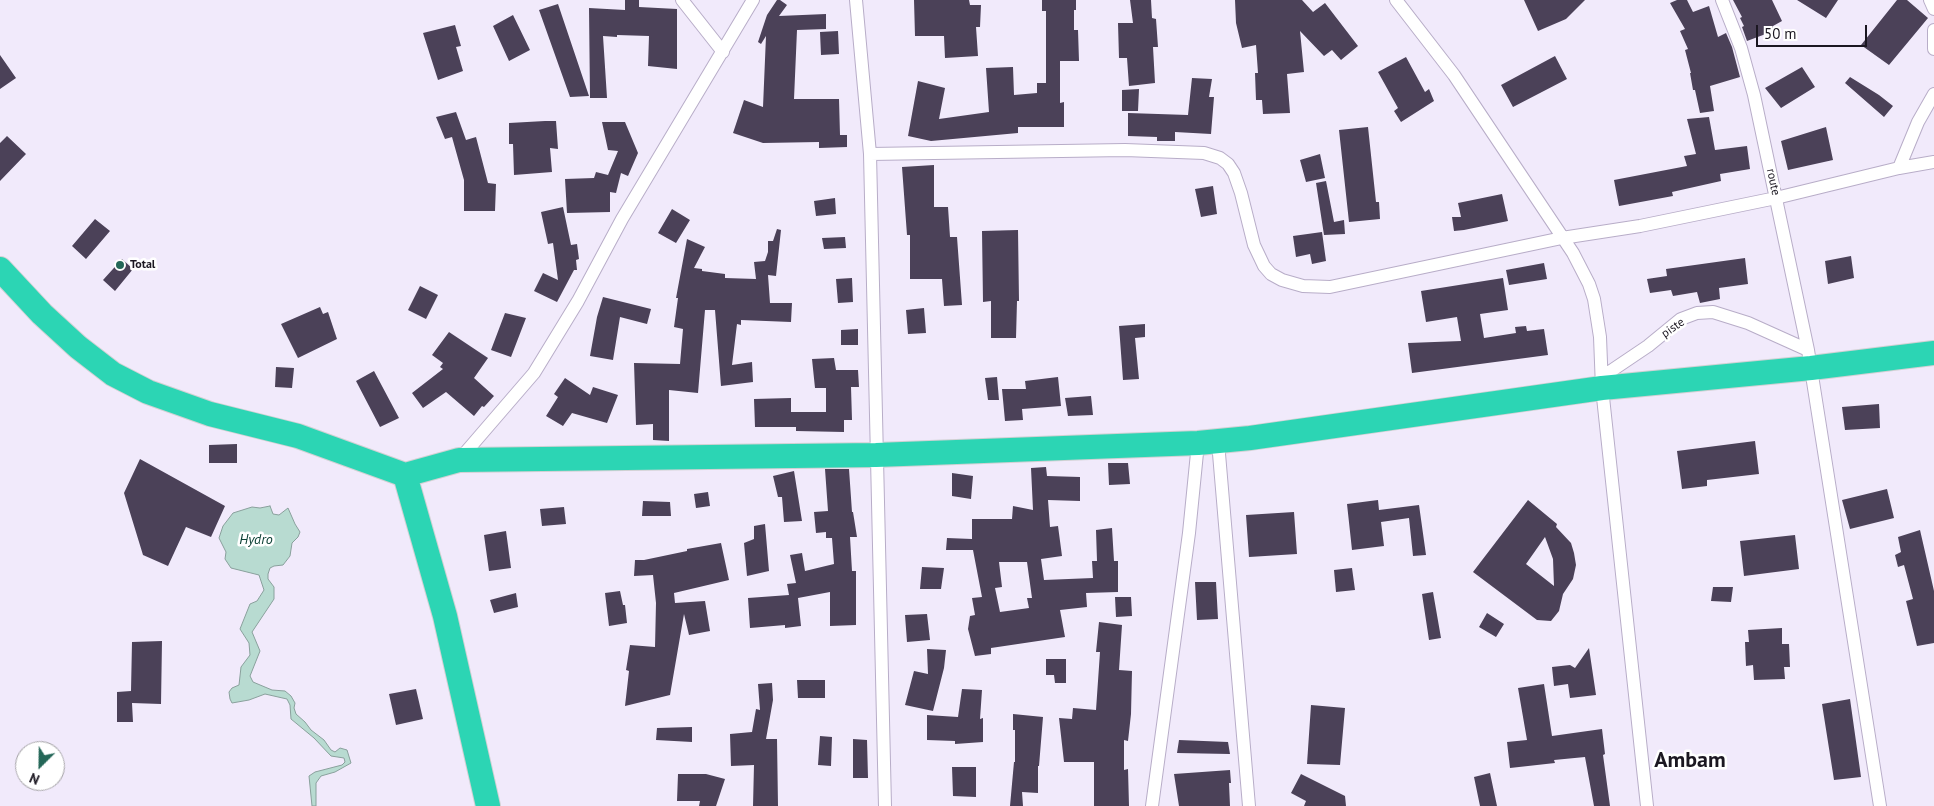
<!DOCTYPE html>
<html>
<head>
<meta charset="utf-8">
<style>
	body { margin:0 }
	#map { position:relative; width:1934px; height:806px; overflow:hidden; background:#f1eafb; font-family:"PT Sans",sans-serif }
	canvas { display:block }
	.north { position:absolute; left:15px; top:741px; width:50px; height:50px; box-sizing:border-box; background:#fff; border:1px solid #a4a2a6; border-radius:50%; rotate:203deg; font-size:14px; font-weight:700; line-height:20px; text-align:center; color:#1b1721 }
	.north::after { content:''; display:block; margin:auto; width:18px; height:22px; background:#236657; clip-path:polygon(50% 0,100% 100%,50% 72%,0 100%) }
	.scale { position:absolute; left:1756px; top:25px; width:111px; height:22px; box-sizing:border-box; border:2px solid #1b1721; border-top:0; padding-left:6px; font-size:15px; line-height:18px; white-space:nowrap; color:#1b1721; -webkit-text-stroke:4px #fff; paint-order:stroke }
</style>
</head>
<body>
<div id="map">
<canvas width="1934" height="806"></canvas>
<div class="north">N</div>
<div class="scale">50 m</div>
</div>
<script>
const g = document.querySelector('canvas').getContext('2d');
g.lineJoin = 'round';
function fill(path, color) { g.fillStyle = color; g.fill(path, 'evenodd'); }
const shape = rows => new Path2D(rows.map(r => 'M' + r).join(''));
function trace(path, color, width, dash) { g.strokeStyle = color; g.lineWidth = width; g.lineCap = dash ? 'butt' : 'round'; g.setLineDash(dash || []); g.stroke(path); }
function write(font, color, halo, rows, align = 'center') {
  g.font = font + ' "PT Sans",sans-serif'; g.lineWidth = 5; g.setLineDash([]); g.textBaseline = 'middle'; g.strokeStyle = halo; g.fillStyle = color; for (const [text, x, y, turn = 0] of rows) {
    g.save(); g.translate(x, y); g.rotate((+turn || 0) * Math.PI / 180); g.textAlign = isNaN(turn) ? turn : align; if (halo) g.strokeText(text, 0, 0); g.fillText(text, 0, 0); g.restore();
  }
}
const water = shape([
	[270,506,273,514,279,515,288,508,295,524,300,532,298,537,292,543,290,556,283,565,274,566,270,568,268,574,268,579,274,587,274,599,252,632,260,651,250,676,253,682,272,690,285,691,291,696,295,703,294,708,296,714,305,722,311,730,324,740,331,750,335,752,340,748,347,750,351,763,335,772,321,776,316,783,316,806,312,806,309,776,315,772,342,765,345,762,344,758,331,756,314,738,291,719,290,705,287,699,265,694,249,700,232,703,230,699,229,692,232,688,239,685,241,667,250,655,249,643,240,629,250,604,257,601,264,590,259,575,231,568,225,559,226,552,219,538,223,526,233,513,252,507,260,508,270,506]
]);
fill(water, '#b8dbd1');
trace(water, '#89a09c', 1);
fill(shape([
	[625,0,639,0,639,7,677,9,677,69,648,66,649,36,617,35,617,37,603,36,607,98,590,98,589,8,625,10],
	[777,0,780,0,787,5,779,16,826,14,826,29,797,30,794,99,839,99,840,135,847,135,847,147,819,148,819,142,763,143,733,133,744,100,763,107,766,36,761,44,758,42,767,15],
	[914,0,969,0,970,5,981,5,980,27,976,27,978,56,945,58,944,36,915,36],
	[1042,0,1076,0,1076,10,1074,10,1074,30,1078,30,1079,61,1060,61,1060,103,1064,102,1064,127,1018,127,1018,133,931,141,908,136,918,81,945,88,939,119,989,112,986,68,1013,67,1014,95,1037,93,1037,83,1046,83,1046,11,1042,11],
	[1130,0,1151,0,1152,18,1156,19,1158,47,1153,47,1155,83,1129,86,1127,58,1119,58,1118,23,1133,23],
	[1235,0,1302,0,1313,12,1325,3,1358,46,1341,60,1332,50,1324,56,1300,31,1304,72,1287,74,1290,113,1263,114,1262,100,1256,100,1255,73,1258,73,1256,45,1242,48,1236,23],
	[1524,0,1585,0,1566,19,1538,31],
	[1677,0,1687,0,1693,12,1709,6,1718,37,1726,33,1732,47,1740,77,1710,86,1714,111,1700,113,1695,90,1693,90,1690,73,1691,73,1685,50,1688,49,1680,31,1685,29,1670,3],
	[1733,0,1772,0,1782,21,1773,26,1771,32,1747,41,1742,27,1744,26,1740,18,1742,17],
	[1797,0,1838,0,1826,18],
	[1897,0,1907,0,1928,18,1889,65,1861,45],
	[558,4,589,96,570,97,539,10],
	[513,15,530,50,509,61,493,26],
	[455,25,461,46,456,47,463,71,438,80,423,33],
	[838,31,839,54,821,55,820,32],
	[0,55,16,78,0,89],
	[1555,56,1567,79,1513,107,1501,85],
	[1406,57,1425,92,1429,89,1434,101,1401,122,1394,111,1398,108,1378,72],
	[1802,67,1815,87,1781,108,1765,88],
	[1850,77,1879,95,1893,106,1884,117,1845,83],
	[1192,78,1212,79,1209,97,1214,97,1211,134,1175,132,1175,141,1157,141,1157,137,1128,136,1128,113,1188,115],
	[1139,89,1138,111,1122,111,1122,90],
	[456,112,466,140,476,137,488,183,496,184,495,211,464,211,464,180,452,137,445,139,436,117],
	[1709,117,1715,150,1747,146,1750,169,1720,174,1721,181,1672,192,1673,196,1619,206,1614,180,1687,166,1684,156,1696,154,1687,119],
	[545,121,556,121,558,149,550,148,552,172,514,175,513,144,509,144,509,123],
	[602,122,625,122,638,153,628,176,621,173,616,193,610,192,610,212,567,213,565,179,594,178,596,172,608,175,618,151,608,150],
	[1368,127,1376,202,1379,202,1380,219,1349,222,1339,130],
	[1826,127,1833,160,1788,170,1781,141],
	[7,136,26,154,0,181,0,143],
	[1320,154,1325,178,1306,182,1300,160],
	[934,165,934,207,948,207,950,237,957,237,962,305,944,306,942,279,910,279,910,235,907,235,902,167],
	[1326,181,1334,222,1344,220,1345,234,1324,235,1316,183],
	[1213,186,1217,214,1201,217,1195,189],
	[1502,194,1508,221,1464,230,1454,231,1452,217,1461,217,1458,203],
	[835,198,836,214,816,216,814,201],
	[563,207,571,245,577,244,579,259,576,260,577,270,574,270,557,302,534,291,543,273,558,280,553,243,548,244,541,212],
	[672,209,690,220,676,243,658,233],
	[95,219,110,231,86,259,72,246],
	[777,229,781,230,776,276,768,275,770,303,792,303,791,322,741,320,741,325,737,324,732,365,752,362,753,382,721,386,715,310,705,310,698,393,669,390,669,441,653,440,653,424,636,425,634,363,680,364,683,329,674,327,678,298,676,298,687,239,705,247,694,268,702,269,702,271,725,274,725,278,756,279,754,262,765,261,768,252,768,241,773,241],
	[1018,230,1019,301,1017,301,1016,338,991,338,991,301,983,302,982,231],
	[1322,232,1326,261,1312,264,1310,254,1296,257,1293,236],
	[845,237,846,248,824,249,822,238],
	[1851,256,1854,278,1828,284,1825,261],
	[1745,258,1748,284,1719,288,1720,299,1700,303,1697,292,1673,296,1671,290,1650,293,1647,279,1667,276,1666,269],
	[122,259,133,269,115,291,103,280],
	[1544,263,1547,279,1509,285,1506,270],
	[852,278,853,302,838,303,836,279],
	[1503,278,1508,310,1480,314,1484,338,1516,333,1515,327,1526,326,1527,331,1544,329,1548,355,1412,373,1408,343,1461,341,1457,317,1426,322,1421,291],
	[420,286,438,295,426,319,408,310],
	[603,297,651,309,647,324,620,317,613,360,590,356,597,317],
	[320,307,323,314,328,312,337,339,298,358,281,324],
	[924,308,926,333,908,334,906,310],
	[505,313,526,318,511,357,491,350],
	[1145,324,1145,337,1135,338,1139,379,1123,380,1119,326],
	[858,329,858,345,841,345,841,330],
	[449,332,488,358,474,378,494,396,484,407,482,406,474,416,446,392,423,408,412,393,443,369,440,367,443,363,432,355],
	[834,358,836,370,858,370,859,387,851,387,852,420,844,420,844,432,796,431,796,427,755,427,754,399,791,398,791,412,826,412,826,388,815,388,812,359],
	[276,367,294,368,292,388,275,387],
	[374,371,399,418,380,427,356,381],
	[997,377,999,400,988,400,985,378],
	[1058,377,1061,406,1022,409,1023,420,1005,421,1002,389,1026,389,1025,381],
	[565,378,590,395,593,387,618,395,607,423,572,413,563,426,546,416,558,397,554,394],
	[1091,396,1093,415,1068,416,1065,398],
	[1879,404,1880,428,1845,430,1842,407],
	[1755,441,1759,474,1707,480,1707,486,1682,489,1677,451],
	[237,444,237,463,209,463,209,445],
	[140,459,225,506,211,537,186,527,168,566,143,555,124,493],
	[1108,463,1128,463,1130,484,1109,485],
	[1046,467,1047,476,1080,477,1080,501,1048,500,1050,527,1058,526,1062,556,1041,559,1044,580,1093,578,1092,561,1097,561,1096,530,1112,528,1114,561,1118,561,1118,592,1086,593,1087,607,1060,610,1065,637,991,648,991,654,975,656,968,629,970,616,975,615,972,598,982,597,973,550,946,550,947,538,972,539,972,519,1012,519,1013,506,1033,510,1031,468],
	[999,562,1027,562,1032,598,1027,598,1029,608,1000,612,995,588,1002,587],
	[825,469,849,469,852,512,853,512,857,537,850,537,852,571,856,571,856,625,830,626,830,592,798,598,801,626,785,628,785,625,750,628,748,598,789,595,787,584,796,583,790,555,802,553,805,571,834,564,832,538,826,538,826,532,816,533,814,512,828,511],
	[794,471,802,521,784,522,782,497,778,497,773,476],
	[952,473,973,476,971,499,952,496],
	[1887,489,1894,518,1850,529,1842,500],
	[708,492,710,506,696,508,694,494],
	[1378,500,1379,510,1419,505,1426,555,1413,556,1409,518,1381,522,1384,546,1352,550,1347,504],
	[1528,500,1557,524,1556,527,1571,543,1574,553,1576,565,1573,579,1563,594,1559,611,1551,621,1537,620,1473,572],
	[1545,537,1553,559,1554,586,1526,564],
	[643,501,670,502,671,516,642,516],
	[564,507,566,524,542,526,540,509],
	[1294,512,1297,554,1249,557,1246,515],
	[765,524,769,571,747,576,744,543,754,539,754,526],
	[1920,530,1934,591,1934,643,1917,646,1906,601,1913,599,1904,565,1898,567,1895,555,1901,552,1898,537],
	[506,531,511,568,489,571,484,535],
	[1795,535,1799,569,1744,576,1740,541],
	[721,543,729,580,674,593,675,603,705,601,710,631,689,635,684,614,670,695,625,706,629,671,626,670,630,645,655,647,656,603,653,575,634,576,635,560,644,560,687,551,687,549],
	[922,567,944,568,941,589,920,589],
	[1352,568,1355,590,1336,592,1334,570],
	[1195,582,1216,582,1218,619,1197,620],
	[1713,587,1733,587,1731,602,1711,601],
	[620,591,623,605,625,605,627,623,609,626,605,593],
	[1433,592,1441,638,1429,640,1422,594],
	[516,593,518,607,494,613,490,600],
	[1115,597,1131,597,1132,616,1116,617],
	[1487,613,1504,624,1496,637,1479,627],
	[927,614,930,640,907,642,905,615],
	[1099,622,1122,625,1119,670,1132,671,1131,714,1128,741,1124,740,1124,770,1128,769,1129,806,1094,806,1094,762,1064,762,1059,718,1072,719,1073,708,1096,710,1100,652,1096,652],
	[1782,628,1782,644,1789,644,1790,667,1784,667,1785,679,1754,680,1753,665,1746,666,1745,642,1749,642,1748,630],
	[162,641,161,704,132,703,133,722,117,722,117,692,131,691,132,642],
	[1589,648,1596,695,1570,698,1568,684,1554,686,1552,667,1570,665,1575,668],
	[927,649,946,650,944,668,933,711,905,705,914,671,928,674],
	[1046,659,1066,659,1066,683,1055,683,1054,675,1046,675],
	[797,680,825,680,825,698,798,698],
	[772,683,773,700,766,739,777,739,778,806,753,806,754,765,731,766,730,734,752,732,756,709,760,710,758,684],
	[1544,684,1552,736,1602,729,1605,754,1603,755,1610,806,1594,806,1585,757,1554,760,1555,763,1510,768,1507,742,1527,740,1518,688],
	[416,689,423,719,396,725,389,694],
	[962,689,982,690,980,719,983,718,983,742,955,744,955,741,927,740,927,715,958,717],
	[1850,699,1861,777,1834,780,1822,704],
	[1311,705,1345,708,1340,765,1307,764],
	[1013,714,1043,717,1039,766,1038,766,1038,793,1022,792,1023,806,1010,806,1014,762,1015,762,1015,730,1013,730],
	[692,727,692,742,656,740,657,728],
	[820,736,832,737,831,766,818,765],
	[853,739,867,740,868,778,853,778],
	[1179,740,1228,742,1230,754,1177,753],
	[952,767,976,767,976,797,953,796],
	[1230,770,1231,783,1229,783,1230,806,1179,806,1174,774],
	[1490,773,1497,806,1480,806,1474,777],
	[678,774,706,774,725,779,716,806,699,806,700,801,677,801],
	[1301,774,1345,796,1346,806,1304,806,1306,801,1291,793]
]), '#4b4158');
const street = shape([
	[682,0,723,52],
	[856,0,870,154,885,806],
	[1396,0,1454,75,1573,253,1589,284,1594,299,1600,337,1602,388,1647,806],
	[1722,0,1741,48,1754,95,1808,350,1880,806],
	[1930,0,1934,9],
	[1934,30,1934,49],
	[870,154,1125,150,1204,153,1220,158,1228,164,1234,173,1241,193,1254,245,1264,266,1271,274,1282,280,1303,286,1330,287,1562,238,1640,226,1776,198,1899,168,1918,122,1934,94],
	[1899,168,1934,162],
	[1602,377,1648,346,1681,319,1697,313,1713,312,1748,323,1808,350],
	[1218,442,1249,806],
	[459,460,534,373,578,301,622,219,753,0],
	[1152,806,1189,533,1198,443]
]);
const highway = shape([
	[0,269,42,314,78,347,113,374,148,392,210,414,298,436,405,475,459,460,876,455,1198,443,1250,438,1602,388,1811,368,1934,353],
	[405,475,445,616,488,806]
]);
trace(street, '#b8adc8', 14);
trace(highway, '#d1d1d3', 26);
trace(street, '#fff', 12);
trace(highway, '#2cd5b4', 24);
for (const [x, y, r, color] of [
	[120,265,5,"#236657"]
]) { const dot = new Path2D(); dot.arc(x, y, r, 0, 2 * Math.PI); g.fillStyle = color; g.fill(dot); trace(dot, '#fff', 2); }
write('12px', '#1b1721', '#fff', [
	["route",1773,182,78],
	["piste",1673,328,-35]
]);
write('bold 12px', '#1b1721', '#fff', [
	["Total",130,265]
], 'left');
write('italic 14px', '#0d4035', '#fff', [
	["Hydro",256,540]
]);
write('bold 22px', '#1b1721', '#fff', [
	["Ambam",1690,761]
]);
</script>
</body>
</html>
